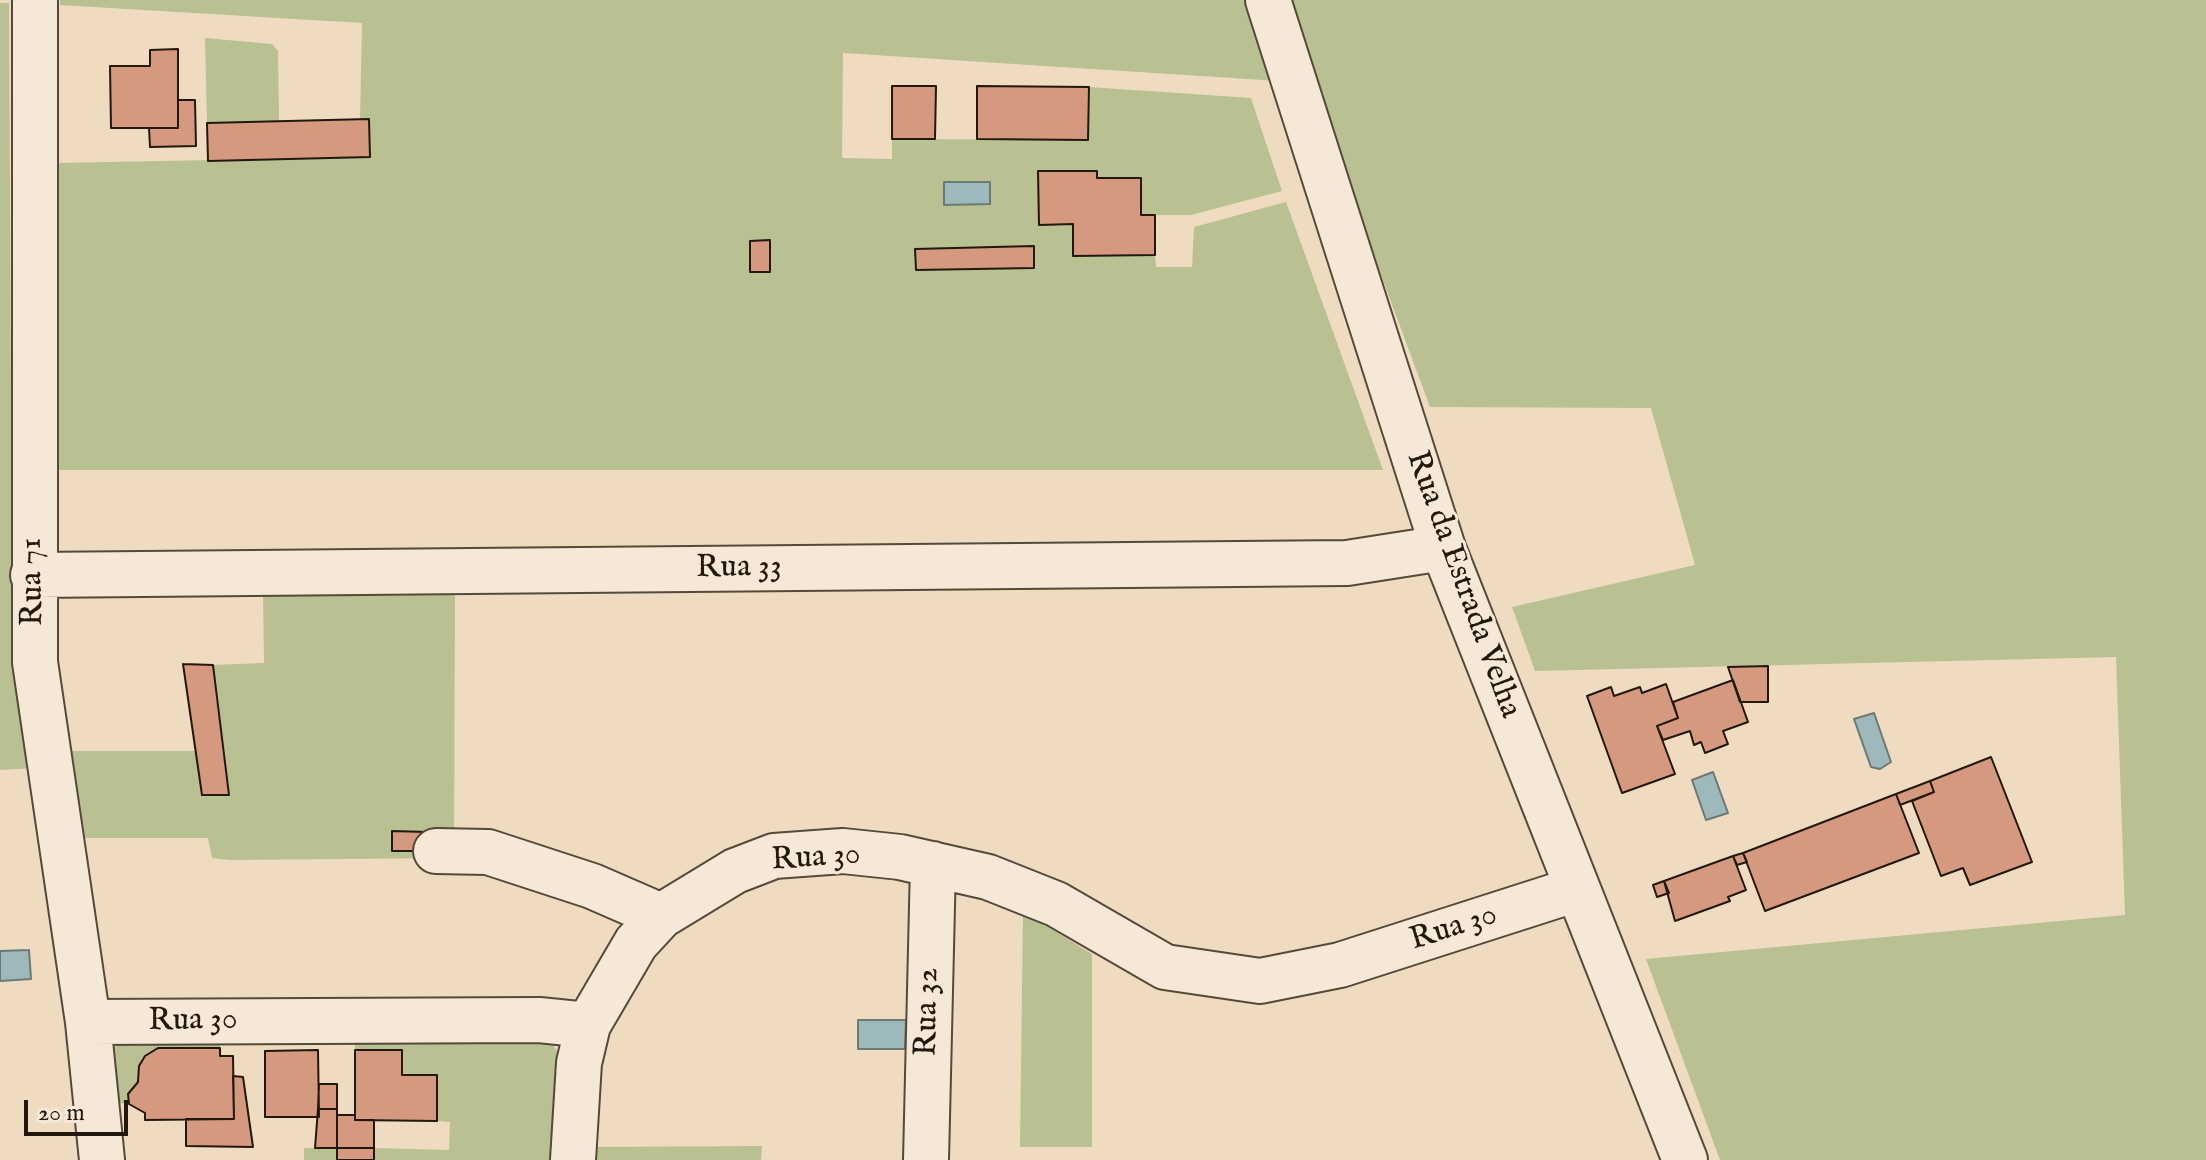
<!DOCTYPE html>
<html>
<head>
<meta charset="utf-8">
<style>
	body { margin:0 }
	#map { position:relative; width:2206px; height:1160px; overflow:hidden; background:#efdbc0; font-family:"IM FELL English",serif }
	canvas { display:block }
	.scale { position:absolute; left:24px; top:1100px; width:104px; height:36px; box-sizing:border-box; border:4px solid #22180d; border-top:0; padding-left:10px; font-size:24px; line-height:28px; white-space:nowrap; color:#22180d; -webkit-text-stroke:6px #f5e8d6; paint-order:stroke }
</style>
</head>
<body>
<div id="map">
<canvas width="2206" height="1160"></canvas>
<div class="scale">20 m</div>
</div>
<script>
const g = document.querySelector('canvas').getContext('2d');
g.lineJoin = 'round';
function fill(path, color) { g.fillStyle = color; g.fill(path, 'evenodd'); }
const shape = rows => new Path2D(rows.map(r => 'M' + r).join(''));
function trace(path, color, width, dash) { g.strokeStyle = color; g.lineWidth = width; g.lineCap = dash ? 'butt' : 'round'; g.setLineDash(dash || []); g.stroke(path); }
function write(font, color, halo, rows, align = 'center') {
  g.font = font + ' "IM FELL English",serif'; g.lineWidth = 6; g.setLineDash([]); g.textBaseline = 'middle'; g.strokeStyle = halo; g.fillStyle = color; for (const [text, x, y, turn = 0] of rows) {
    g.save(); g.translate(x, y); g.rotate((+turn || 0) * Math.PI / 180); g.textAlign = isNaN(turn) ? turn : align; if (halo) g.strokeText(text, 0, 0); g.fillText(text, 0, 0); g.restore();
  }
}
fill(shape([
	[60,0,2206,0,2206,1160,1720,1160,1646,959,2125,915,2116,657,1535,671,1512,607,1695,565,1651,408,1430,407,1310,83,843,53,842,158,892,159,892,139,1088,140,1089,87,1251,98,1282,191,1191,215,1141,215,1141,178,1097,178,1097,171,1039,171,1039,224,1073,224,1074,256,1155,255,1156,267,1192,267,1194,227,1286,202,1383,470,56,470,55,163,369,157,369,119,360,119,362,23,60,5],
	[750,241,770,241,770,272,750,272],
	[1033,246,916,270,916,269,915,249],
	[0,3,9,3,12,599,34,768,0,770],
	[205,38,272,44,278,51,279,121,207,123],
	[455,589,454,858,230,860,212,858,208,838,78,838,67,751,196,751,202,794,228,795,213,665,264,663,263,590],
	[1023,912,1092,954,1092,1147,1020,1147],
	[121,1036,220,1036,220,1048,158,1048,146,1056,139,1066,138,1082,128,1094,129,1104,119,1103,112,1047],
	[355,1036,545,1036,559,1053,553,1160,374,1160,374,1148,449,1150,450,1122,437,1121,437,1075,402,1075,402,1050,355,1050],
	[762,1146,761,1160,593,1160,594,1147],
	[304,1148,337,1148,337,1160,304,1160]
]), '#b9c092');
const water = shape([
	[944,182,990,182,990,204,944,205,944,182],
	[1874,713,1891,762,1880,769,1871,767,1854,719,1874,713],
	[1713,772,1728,813,1706,820,1692,780,1713,772],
	[29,950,31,979,0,981,0,951,29,950],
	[858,1020,906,1020,905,1049,858,1049,858,1020]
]);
fill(water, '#9db9bb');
trace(water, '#6c7975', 2);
const building = shape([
	[178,49,178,128,111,128,110,66,150,66,150,50,178,49],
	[892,86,936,86,935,139,892,139,892,86],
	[977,86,1089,87,1088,140,977,139,977,86],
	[178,100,195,100,196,146,150,147,149,128,178,128,178,100],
	[369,119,370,157,208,161,207,123,369,119],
	[1038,171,1097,171,1097,178,1141,178,1141,215,1155,215,1155,255,1073,256,1073,224,1039,225,1038,171],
	[770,240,770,272,750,272,750,241,770,240],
	[1034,246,1034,268,916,270,915,249,1034,246],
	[183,664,213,665,229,795,202,795,183,664],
	[1768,666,1768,702,1740,702,1728,667,1768,666],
	[1733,680,1748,722,1723,731,1728,744,1705,753,1701,742,1694,745,1690,731,1663,740,1657,726,1678,718,1673,702,1733,680],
	[1666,684,1678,718,1657,726,1675,774,1622,793,1587,696,1611,687,1614,696,1640,687,1642,693,1666,684],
	[1991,757,2032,862,1970,885,1963,868,1941,876,1912,801,1934,792,1930,781,1991,757],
	[1930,781,1934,792,1900,805,1896,794,1930,781],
	[1896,794,1919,853,1765,911,1743,853,1896,794],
	[392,831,428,832,428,851,392,851,392,831],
	[1743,853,1747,862,1737,865,1733,856,1743,853],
	[1733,856,1746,890,1728,897,1730,901,1675,921,1664,881,1733,856],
	[1664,881,1669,893,1657,897,1653,885,1664,881],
	[158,1048,220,1048,220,1056,233,1056,234,1119,145,1120,145,1113,129,1104,128,1094,138,1082,139,1066,145,1056,158,1048],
	[318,1050,319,1117,265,1117,265,1051,318,1050],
	[355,1050,402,1050,402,1075,437,1075,437,1121,355,1120,355,1050],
	[233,1076,243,1077,253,1147,186,1146,186,1119,234,1119,233,1076],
	[319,1084,337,1084,337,1109,318,1109,319,1084],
	[318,1109,337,1109,337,1148,315,1148,318,1109],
	[337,1115,355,1115,355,1120,374,1120,374,1148,337,1148,337,1115],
	[337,1148,374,1148,374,1160,337,1160,337,1148]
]);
fill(building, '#d4997f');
trace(building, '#22180d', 2);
const minor = shape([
	[35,0,35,662,88,1022,102,1160],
	[1268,0,1443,548,1685,1160],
	[33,575,1347,563,1443,548],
	[436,851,488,852,592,886,661,916],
	[88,1022,539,1020,588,1025],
	[573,1160,579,1063,588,1025,636,943,661,916,735,871,774,856,843,851,900,857,988,877,1056,904,1165,967,1260,981,1340,965,1577,889],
	[926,1160,933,864]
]);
trace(minor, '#55493a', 48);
trace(minor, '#f5e8d6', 44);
write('32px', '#22180d', '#f5e8d6', [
	["Rua 33",739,569,-1],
	["Rua 71",34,582,-91],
	["Rua da Estrada Velha",1462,585,70],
	["Rua 30",816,859,-4],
	["Rua 30",1454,929,-18],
	["Rua 32",929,1012,-89],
	["Rua 30",193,1022,-1]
]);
</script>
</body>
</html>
